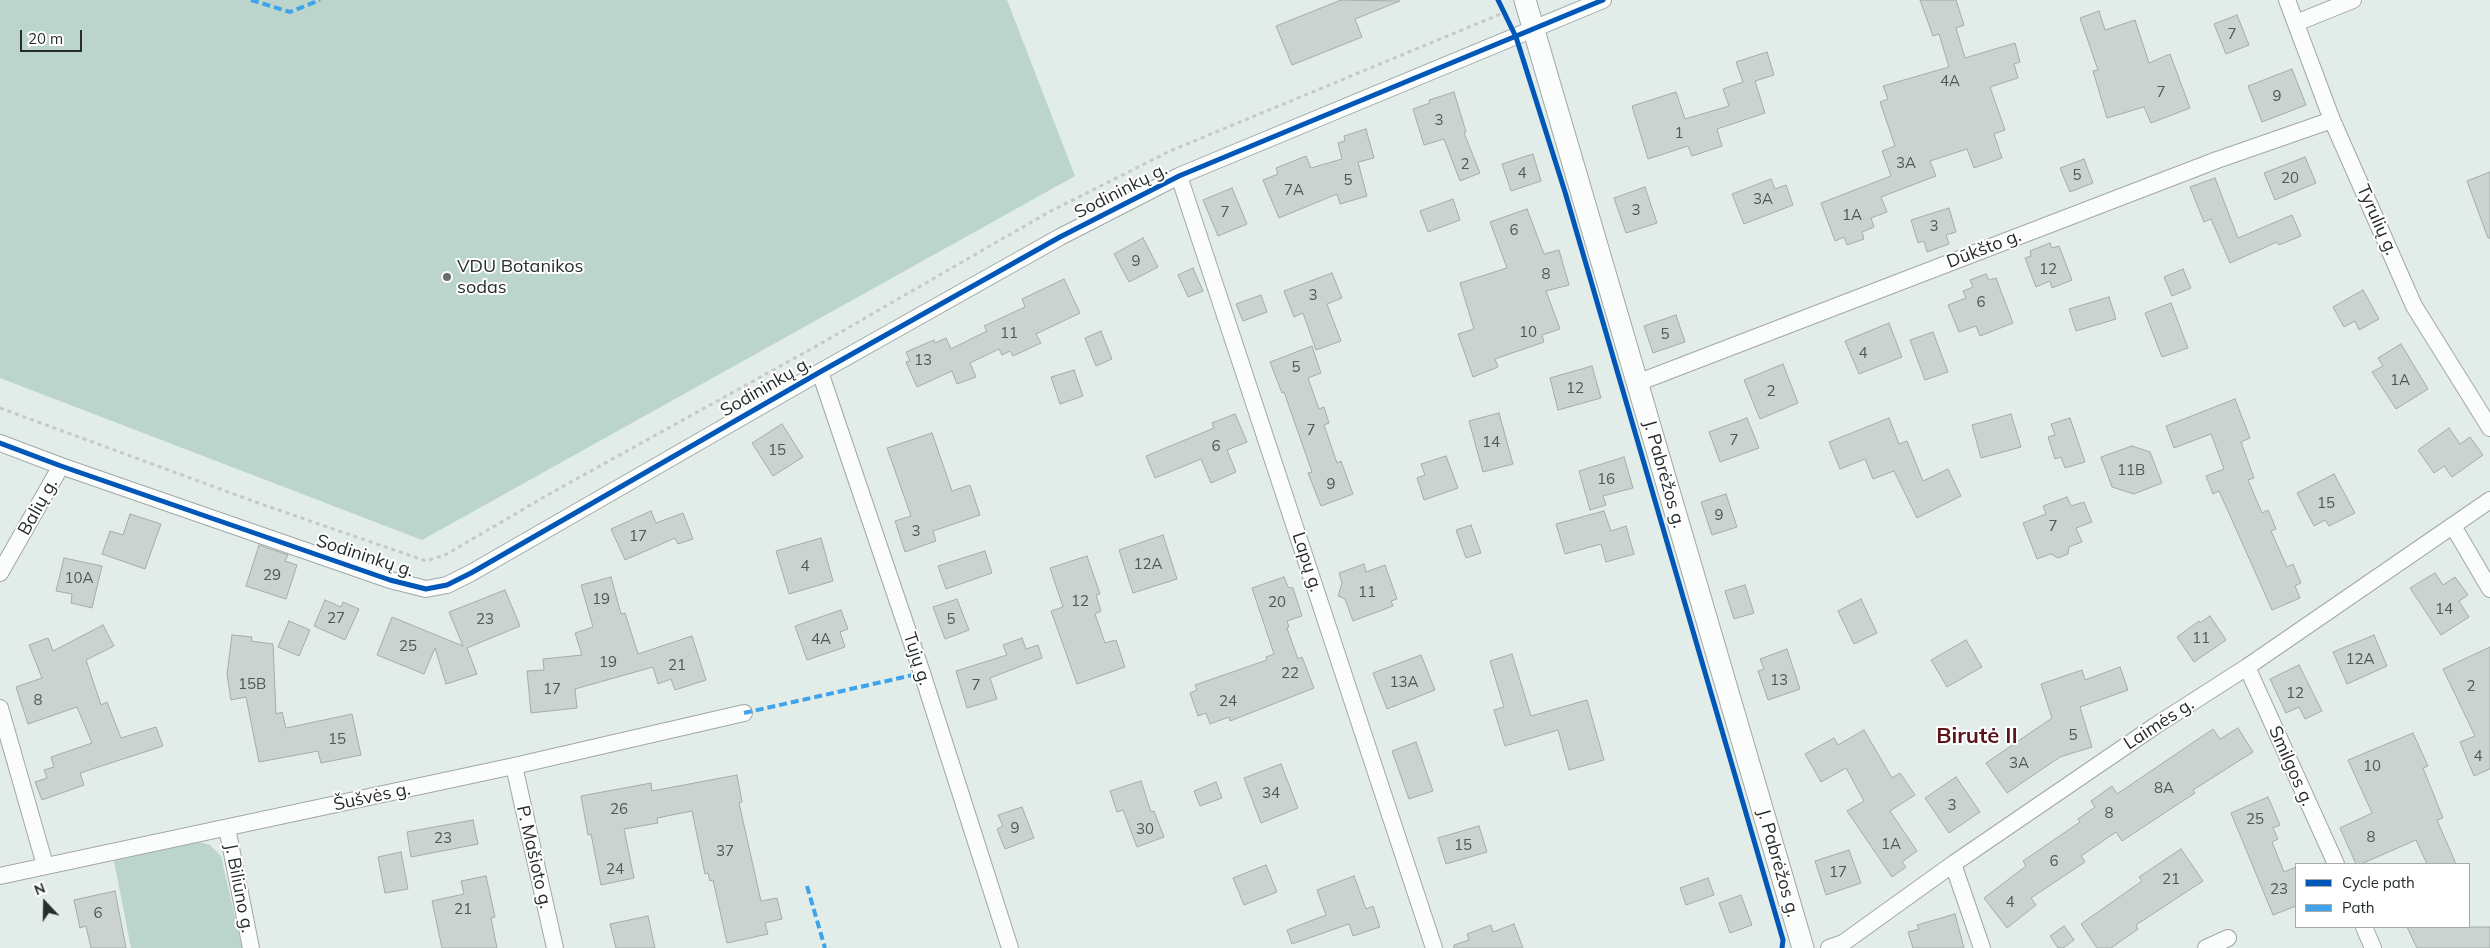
<!DOCTYPE html>
<html>
<head>
<meta charset="utf-8">
<style>
	body { margin:0 }
	#map { position:relative; width:2490px; height:948px; overflow:hidden; background:#e2ece8; font-family:Mulish,sans-serif }
	canvas { display:block }
	.legend { position:absolute; left:2295px; top:863px; width:175px; height:65px; box-sizing:border-box; background:#fff; border:1px solid #a9abaa; margin:0; padding:6px 9px; list-style:none; font-size:15px; color:#272d2b }
	.legend li { display:flex; align-items:center; gap:10px; height:25px }
	.legend b { width:25px; border:1px solid #a9abaa }
	.north { position:absolute; left:20px; top:878px; width:50px; height:50px; -webkit-text-stroke:4px #fff; paint-order:stroke; rotate:339deg; font-size:14px; font-weight:700; line-height:20px; text-align:center; color:#272d2b }
	.north::after { content:''; display:block; margin:auto; width:18px; height:22px; background:#272d2b; clip-path:polygon(50% 0,100% 100%,50% 72%,0 100%) }
	.scale { position:absolute; left:20px; top:30px; width:62px; height:22px; box-sizing:border-box; border:2px solid #272d2b; border-top:0; padding-left:6px; font-size:15px; line-height:18px; white-space:nowrap; color:#272d2b; -webkit-text-stroke:4px #fff; paint-order:stroke }
</style>
</head>
<body>
<div id="map">
<canvas width="2490" height="948"></canvas>
<ul class="legend">
<li><b style="height:6px;background:#0057b8"></b>Cycle path</li>
<li><b style="height:6px;background:#3ea3eb"></b>Path</li>
</ul>
<div class="north">N</div>
<div class="scale">20 m</div>
</div>
<script>
const g = document.querySelector('canvas').getContext('2d');
g.lineJoin = 'round';
function fill(path, color) { g.fillStyle = color; g.fill(path, 'evenodd'); }
const shape = rows => new Path2D(rows.map(r => 'M' + r).join(''));
function trace(path, color, width, dash) { g.strokeStyle = color; g.lineWidth = width; g.lineCap = dash ? 'butt' : 'round'; g.setLineDash(dash || []); g.stroke(path); }
function write(font, color, halo, rows, align = 'center') {
  g.font = font + ' Mulish,sans-serif'; g.lineWidth = 4; g.setLineDash([]); g.textBaseline = 'middle'; g.strokeStyle = halo; g.fillStyle = color; for (const [text, x, y, turn = 0] of rows) {
    g.save(); g.translate(x, y); g.rotate((+turn || 0) * Math.PI / 180); g.textAlign = isNaN(turn) ? turn : align; if (halo) g.strokeText(text, 0, 0); g.fillText(text, 0, 0); g.restore();
  }
}
fill(shape([
	[0,0,1007,0,1075,176,422,540,0,378],
	[196,841,210,845,221,856,242,948,131,948,114,861]
]), '#bcd5cc');
const building = shape([
	[1341,0,1400,1,1355,19,1362,37,1292,65,1276,26,1341,0],
	[1920,0,1956,0,1964,25,1956,28,1965,58,2015,43,2020,62,2014,64,2018,78,1990,87,2005,130,1994,134,2002,158,1974,168,1967,149,1930,161,1936,176,1881,197,1887,212,1871,218,1874,227,1862,232,1864,239,1847,245,1844,237,1835,241,1821,203,1891,176,1882,151,1895,146,1880,102,1888,99,1883,86,1949,67,1939,34,1933,36,1920,0],
	[2099,11,2105,30,2135,20,2149,63,2170,54,2190,108,2151,123,2144,107,2107,118,2093,71,2098,70,2080,18,2099,11],
	[2237,15,2249,45,2226,54,2214,24,2237,15],
	[1767,52,1774,75,1755,81,1765,113,1717,129,1722,146,1692,156,1688,146,1648,159,1632,106,1676,92,1685,119,1729,106,1723,89,1743,82,1736,62,1767,52],
	[2292,69,2306,105,2262,122,2248,86,2292,69],
	[1454,92,1466,132,1464,133,1480,173,1460,181,1444,139,1424,145,1413,109,1430,103,1429,100,1454,92],
	[1366,129,1374,158,1358,162,1367,196,1340,204,1337,194,1279,218,1263,180,1278,174,1276,168,1306,156,1311,168,1342,159,1338,143,1345,141,1344,136,1366,129],
	[1533,154,1541,181,1511,191,1502,164,1533,154],
	[2305,157,2316,183,2275,200,2264,173,2305,157],
	[2084,159,2093,183,2070,192,2060,168,2084,159],
	[2490,172,2490,238,2488,238,2467,181,2490,172],
	[2215,178,2238,238,2292,215,2301,236,2279,245,2277,242,2230,263,2211,219,2204,222,2190,187,2215,178],
	[1771,179,1775,189,1786,185,1793,205,1744,224,1732,194,1771,179],
	[1645,187,1657,223,1626,233,1614,198,1645,187],
	[1232,188,1247,224,1218,236,1203,200,1232,188],
	[1453,199,1460,220,1428,232,1420,211,1453,199],
	[1949,208,1956,232,1946,235,1949,244,1927,252,1924,241,1918,243,1911,220,1949,208],
	[1527,209,1544,254,1559,250,1569,285,1546,291,1560,329,1542,335,1544,342,1495,359,1498,367,1473,377,1458,334,1474,329,1460,283,1507,268,1490,222,1527,209],
	[1143,238,1158,267,1129,282,1114,254,1143,238],
	[2050,243,2052,248,2059,246,2072,280,2052,288,2050,281,2036,287,2025,258,2031,256,2030,251,2050,243],
	[1193,268,1203,291,1188,297,1178,275,1193,268],
	[2183,269,2191,288,2172,296,2164,277,2183,269],
	[1332,273,1342,298,1327,304,1341,341,1316,350,1303,313,1294,317,1284,291,1332,273],
	[1986,274,1989,280,1996,278,2013,323,1980,336,1976,326,1959,332,1948,305,1966,298,1963,291,1973,287,1970,280,1986,274],
	[1064,279,1080,313,1036,334,1041,343,1013,356,1010,351,1002,355,999,349,970,363,976,377,957,384,952,371,917,387,906,362,910,361,906,352,934,340,935,343,946,338,951,349,987,331,984,326,1025,307,1022,299,1064,279],
	[2363,290,2379,319,2359,330,2355,321,2344,327,2333,307,2363,290],
	[1261,295,1267,312,1243,321,1236,304,1261,295],
	[2109,297,2116,319,2076,331,2069,309,2109,297],
	[2171,303,2188,348,2162,357,2145,313,2171,303],
	[1676,315,1685,342,1653,353,1644,326,1676,315],
	[1889,323,1902,357,1859,374,1845,341,1889,323],
	[1101,331,1112,359,1096,366,1085,338,1101,331],
	[1933,332,1948,372,1925,380,1910,340,1933,332],
	[2401,344,2428,389,2396,409,2372,372,2383,366,2378,358,2401,344],
	[1312,346,1321,373,1308,378,1319,409,1324,407,1329,423,1324,425,1337,463,1341,461,1353,494,1321,506,1308,473,1312,472,1284,392,1282,393,1270,362,1312,346],
	[1783,364,1798,403,1760,419,1744,380,1783,364],
	[1592,366,1601,398,1558,410,1550,378,1592,366],
	[1074,370,1083,396,1060,404,1051,377,1074,370],
	[2235,399,2250,438,2241,442,2254,478,2248,480,2262,513,2268,510,2272,519,2276,529,2271,531,2287,567,2293,564,2301,583,2295,586,2300,598,2272,610,2219,491,2213,494,2206,476,2224,469,2211,434,2174,448,2166,426,2235,399],
	[1499,413,1513,464,1483,472,1469,421,1499,413],
	[1235,414,1247,442,1227,450,1236,472,1211,483,1201,459,1155,478,1146,456,1214,428,1212,423,1235,414],
	[2011,414,2021,447,1981,458,1972,425,2011,414],
	[1747,418,1759,448,1720,462,1709,432,1747,418],
	[1889,418,1899,444,1907,441,1923,481,1948,469,1961,496,1917,518,1894,471,1873,479,1865,459,1840,469,1829,442,1889,418],
	[2070,418,2085,462,2065,468,2061,457,2055,459,2048,437,2055,435,2051,424,2070,418],
	[782,424,803,457,773,476,752,443,782,424],
	[2449,428,2460,444,2470,437,2483,455,2452,477,2444,466,2434,473,2418,450,2449,428],
	[932,433,952,491,970,485,980,515,933,531,936,541,905,552,895,521,911,516,887,448,932,433],
	[2132,446,2150,452,2162,483,2134,494,2112,487,2101,457,2132,446],
	[1446,456,1458,488,1424,500,1417,478,1425,475,1421,464,1446,456],
	[1624,457,1633,488,1603,496,1606,505,1590,510,1579,471,1624,457],
	[2334,474,2355,513,2329,526,2325,520,2314,526,2297,493,2334,474],
	[1726,494,1737,527,1712,535,1701,502,1726,494],
	[2067,497,2071,506,2084,502,2092,522,2076,528,2082,542,2069,547,2068,554,2058,558,2051,554,2037,559,2023,523,2046,514,2043,506,2067,497],
	[651,511,656,523,683,513,693,539,678,544,675,538,625,560,611,529,651,511],
	[1604,511,1611,531,1626,526,1634,554,1606,562,1601,544,1565,554,1556,524,1604,511],
	[130,514,161,524,145,569,102,554,110,531,123,535,130,514],
	[1471,525,1481,553,1466,558,1456,530,1471,525],
	[1163,535,1177,579,1133,593,1119,550,1163,535],
	[821,538,833,581,789,594,776,551,821,538],
	[259,545,288,555,285,561,297,565,286,599,246,586,259,545],
	[985,551,992,573,946,589,938,566,985,551],
	[1087,556,1100,594,1096,595,1101,611,1095,614,1105,643,1116,640,1125,667,1077,684,1051,611,1063,607,1050,568,1087,556],
	[64,558,102,566,92,608,71,603,72,594,56,591,64,558],
	[1364,564,1366,572,1385,565,1397,599,1391,601,1393,606,1353,621,1345,599,1338,596,1342,583,1339,573,1364,564],
	[2435,573,2443,585,2455,577,2468,595,2459,601,2469,617,2441,635,2410,588,2435,573],
	[611,577,621,614,625,613,638,654,692,636,706,680,675,690,671,679,658,684,653,667,575,689,577,708,531,713,527,671,544,670,543,659,582,655,575,633,593,627,581,585,611,577],
	[1284,577,1288,587,1293,588,1302,616,1287,621,1289,627,1287,628,1298,659,1302,657,1314,688,1230,721,1229,717,1210,724,1206,713,1198,716,1190,693,1197,690,1195,685,1267,660,1266,657,1274,654,1252,588,1284,577],
	[1745,585,1754,613,1734,619,1725,591,1745,585],
	[505,590,520,626,467,648,477,674,446,684,435,648,424,674,377,655,392,617,463,646,449,612,505,590],
	[957,599,969,630,945,639,933,607,957,599],
	[1861,599,1877,633,1854,644,1838,611,1861,599],
	[325,600,341,607,343,602,359,609,345,640,314,626,325,600],
	[841,610,848,629,840,632,845,647,807,660,795,626,841,610],
	[2210,616,2226,640,2194,662,2177,637,2199,621,2200,623,2210,616],
	[289,621,310,630,299,656,278,647,289,621],
	[103,625,114,646,86,660,101,705,107,702,121,738,156,727,163,746,80,773,84,785,42,800,35,782,47,778,44,770,54,767,51,757,92,743,77,707,28,724,16,687,42,678,29,645,48,638,53,651,103,625],
	[232,635,252,637,251,641,273,644,276,714,282,712,286,728,352,714,361,755,321,763,318,751,259,762,246,697,231,700,227,674,232,635],
	[2374,635,2387,666,2347,684,2333,652,2374,635],
	[1022,638,1026,649,1038,645,1042,658,990,678,997,699,967,708,956,671,1007,655,1003,645,1022,638],
	[1966,640,1982,667,1947,687,1931,660,1966,640],
	[2490,647,2490,769,2474,776,2460,742,2475,736,2443,669,2490,647],
	[1787,649,1800,689,1768,700,1758,671,1764,669,1760,659,1787,649],
	[1512,654,1531,716,1587,700,1604,760,1569,770,1558,730,1505,746,1494,710,1504,707,1490,661,1512,654],
	[1421,655,1435,690,1387,709,1373,673,1421,655],
	[2299,665,2322,711,2305,719,2299,707,2286,713,2270,679,2299,665],
	[2120,667,2128,690,2080,707,2092,747,2060,757,2007,793,1986,763,2052,718,2041,684,2082,670,2085,680,2120,667],
	[2238,728,2253,752,2193,790,2195,793,2122,841,2116,832,2081,856,2085,862,2031,898,2036,905,2007,928,1984,898,2026,866,2023,861,2080,822,2078,819,2095,807,2091,801,2112,786,2117,794,2213,729,2220,739,2238,728],
	[1864,730,1892,778,1900,773,1915,795,1890,811,1917,851,1902,862,1906,867,1892,877,1847,811,1864,801,1846,768,1821,782,1805,754,1834,738,1838,745,1864,730],
	[2413,733,2428,766,2423,768,2443,818,2437,820,2456,864,2427,864,2416,840,2361,864,2356,864,2340,828,2372,813,2348,760,2413,733],
	[1416,742,1433,791,1409,799,1392,751,1416,742],
	[1281,764,1298,808,1261,823,1244,778,1281,764],
	[737,775,742,802,739,803,761,901,777,898,782,919,765,923,768,934,727,943,713,880,710,881,708,873,705,874,692,811,657,818,658,823,624,829,634,878,601,885,591,834,588,835,581,796,651,783,652,791,737,775],
	[1956,777,1980,812,1949,833,1925,798,1956,777],
	[1141,781,1151,812,1154,811,1164,837,1137,847,1123,810,1117,812,1110,791,1141,781],
	[1216,782,1222,798,1200,806,1194,791,1216,782],
	[2268,797,2280,825,2273,828,2278,839,2272,842,2284,872,2296,867,2296,906,2273,915,2231,813,2268,797],
	[1022,807,1034,838,1005,849,997,829,1003,826,998,815,1022,807],
	[473,820,478,844,411,857,407,832,473,820],
	[1479,826,1487,852,1446,864,1438,838,1479,826],
	[2181,849,2203,881,2136,925,2138,929,2111,948,2097,948,2081,924,2142,881,2139,877,2181,849],
	[1849,850,1861,883,1826,895,1815,861,1849,850],
	[401,852,408,889,385,893,378,857,401,852],
	[1266,865,1277,892,1244,905,1233,878,1266,865],
	[486,876,495,917,491,918,497,948,442,948,432,901,464,894,461,881,486,876],
	[1354,876,1366,909,1373,906,1380,927,1353,936,1349,924,1292,944,1287,930,1326,915,1317,890,1354,876],
	[1708,878,1714,895,1686,905,1680,888,1708,878],
	[115,891,126,948,91,948,86,926,80,928,74,900,115,891],
	[1741,895,1752,925,1730,933,1719,903,1741,895],
	[1955,914,1964,948,1913,948,1908,932,1919,929,1917,925,1955,914],
	[648,916,655,948,616,948,610,924,648,916],
	[1514,924,1523,948,1454,948,1454,945,1469,940,1467,934,1491,925,1493,932,1514,924],
	[2064,926,2074,940,2063,948,2058,948,2050,936,2064,926],
	[2407,927,2490,927,2490,948,2417,948,2407,927]
]);
fill(building, '#cbd3d0');
trace(building, '#a4aca9', 1);
const minor = shape([
	[2287,0,2332,120,2414,306,2490,428],
	[2296,23,2353,0],
	[1179,176,1434,948],
	[820,372,922,673,1010,948],
	[1637,383,2217,160,2332,120],
	[0,443,61,466,390,580,426,589,447,585,471,573,820,372,1060,237,1179,176,1603,0],
	[2453,526,2490,589],
	[0,573,61,466],
	[2247,667,2336,864],
	[0,708,45,865],
	[514,766,555,948],
	[227,828,251,948],
	[1953,864,1982,948],
	[0,876,514,766,744,713],
	[2364,927,2373,948],
	[1829,948,1843,943,1953,864,2155,726,2247,667,2490,500],
	[2206,948,2228,938]
]);
const tertiary = shape([
	[1525,0,1803,948]
]);
trace(minor, '#a1a8a5', 18);
trace(tertiary, '#a1a8a5', 23);
trace(shape([
	[0,408,261,504,426,561,445,555,551,493,813,348,1049,212,1170,151,1503,13]
]), '#c6c9c8', 3, [4, 4]);
trace(minor, '#fbfcfc', 16);
trace(tertiary, '#fbfcfc', 21);
trace(shape([
	[251,0,290,12,320,0],
	[744,713,922,673],
	[807,886,825,948]
]), '#3ea3eb', 4, [8, 4]);
trace(shape([
	[1498,0,1516,37,1565,192,1783,940,1782,948],
	[0,443,61,466,390,580,426,589,447,585,471,573,820,372,1060,237,1179,176,1603,0]
]), '#0057b8', 5);
for (const [x, y, r, color] of [
	[447,277,5,"#68706d"]
]) { const dot = new Path2D(); dot.arc(x, y, r, 0, 2 * Math.PI); g.fillStyle = color; g.fill(dot); trace(dot, '#fff', 2); }
write('15px', '#505654', null, [
	["7",2232,34],
	["4A",1950,81],
	["7",2161,92],
	["9",2277,96],
	["3",1439,120],
	["1",1679,133],
	["3A",1906,163],
	["2",1465,164],
	["4",1522,173],
	["5",2077,175],
	["20",2290,178],
	["5",1348,180],
	["7A",1294,190],
	["3A",1763,199],
	["3",1636,210],
	["7",1225,212],
	["1A",1852,215],
	["3",1934,226],
	["6",1514,230],
	["9",1136,261],
	["12",2048,269],
	["8",1546,274],
	["3",1313,295],
	["6",1981,302],
	["10",1528,332],
	["11",1009,333],
	["5",1665,334],
	["4",1863,353],
	["13",923,360],
	["5",1296,367],
	["1A",2400,380],
	["12",1575,388],
	["2",1771,391],
	["7",1311,430],
	["7",1734,440],
	["14",1491,442],
	["6",1216,446],
	["15",777,450],
	["11B",2131,470],
	["16",1606,479],
	["9",1331,484],
	["15",2326,503],
	["9",1719,515],
	["7",2053,526],
	["3",916,531],
	["17",638,536],
	["12A",1148,564],
	["4",805,566],
	["29",272,575],
	["10A",79,578],
	["11",1367,592],
	["19",601,599],
	["12",1080,601],
	["20",1277,602],
	["14",2444,609],
	["27",336,618],
	["23",485,619],
	["5",951,619],
	["11",2201,638],
	["4A",821,639],
	["25",408,646],
	["12A",2360,659],
	["19",608,662],
	["21",677,665],
	["22",1290,673],
	["13",1779,680],
	["13A",1404,682],
	["15B",252,684],
	["7",976,685],
	["2",2471,686],
	["17",552,689],
	["12",2295,693],
	["8",38,700],
	["24",1228,701],
	["5",2073,735],
	["15",337,739],
	["4",2478,756],
	["3A",2019,763],
	["10",2372,766],
	["8A",2164,788],
	["34",1271,793],
	["3",1952,805],
	["26",619,809],
	["8",2109,813],
	["25",2255,819],
	["9",1015,828],
	["30",1145,829],
	["8",2371,837],
	["23",443,838],
	["1A",1891,844],
	["15",1463,845],
	["37",725,851],
	["6",2054,861],
	["24",615,869],
	["17",1838,872],
	["21",2171,879],
	["23",2279,889],
	["4",2010,902],
	["21",463,909],
	["6",98,913]
]);
write('18px', '#272d2b', '#fff', [
	["Sodininkų g.",1121,191,-27],
	["Tyrulių g.",2377,220,66],
	["Dūkšto g.",1984,249,-21],
	["Sodininkų g.",766,387,-30],
	["J. Pabrėžos g.",1664,474,74],
	["Balių g.",38,507,-61],
	["Sodininkų g.",365,556,18],
	["Lapų g.",1307,562,72],
	["Tujų g.",917,659,72],
	["Laimės g.",2159,724,-33],
	["Smilgos g.",2291,766,66],
	["Šušvės g.",372,797,-12],
	["P. Mašioto g.",534,857,77],
	["J. Pabrėžos g.",1778,863,74],
	["J. Biliūno g.",239,888,79]
]);
write('18px', '#272d2b', '#fff', [
	["VDU Botanikos",457,267],
	["sodas",457,288]
], 'left');
write('bold 22px', '#5b161a', '#fff', [
	["Birutė II",1977,736]
]);
</script>
</body>
</html>
